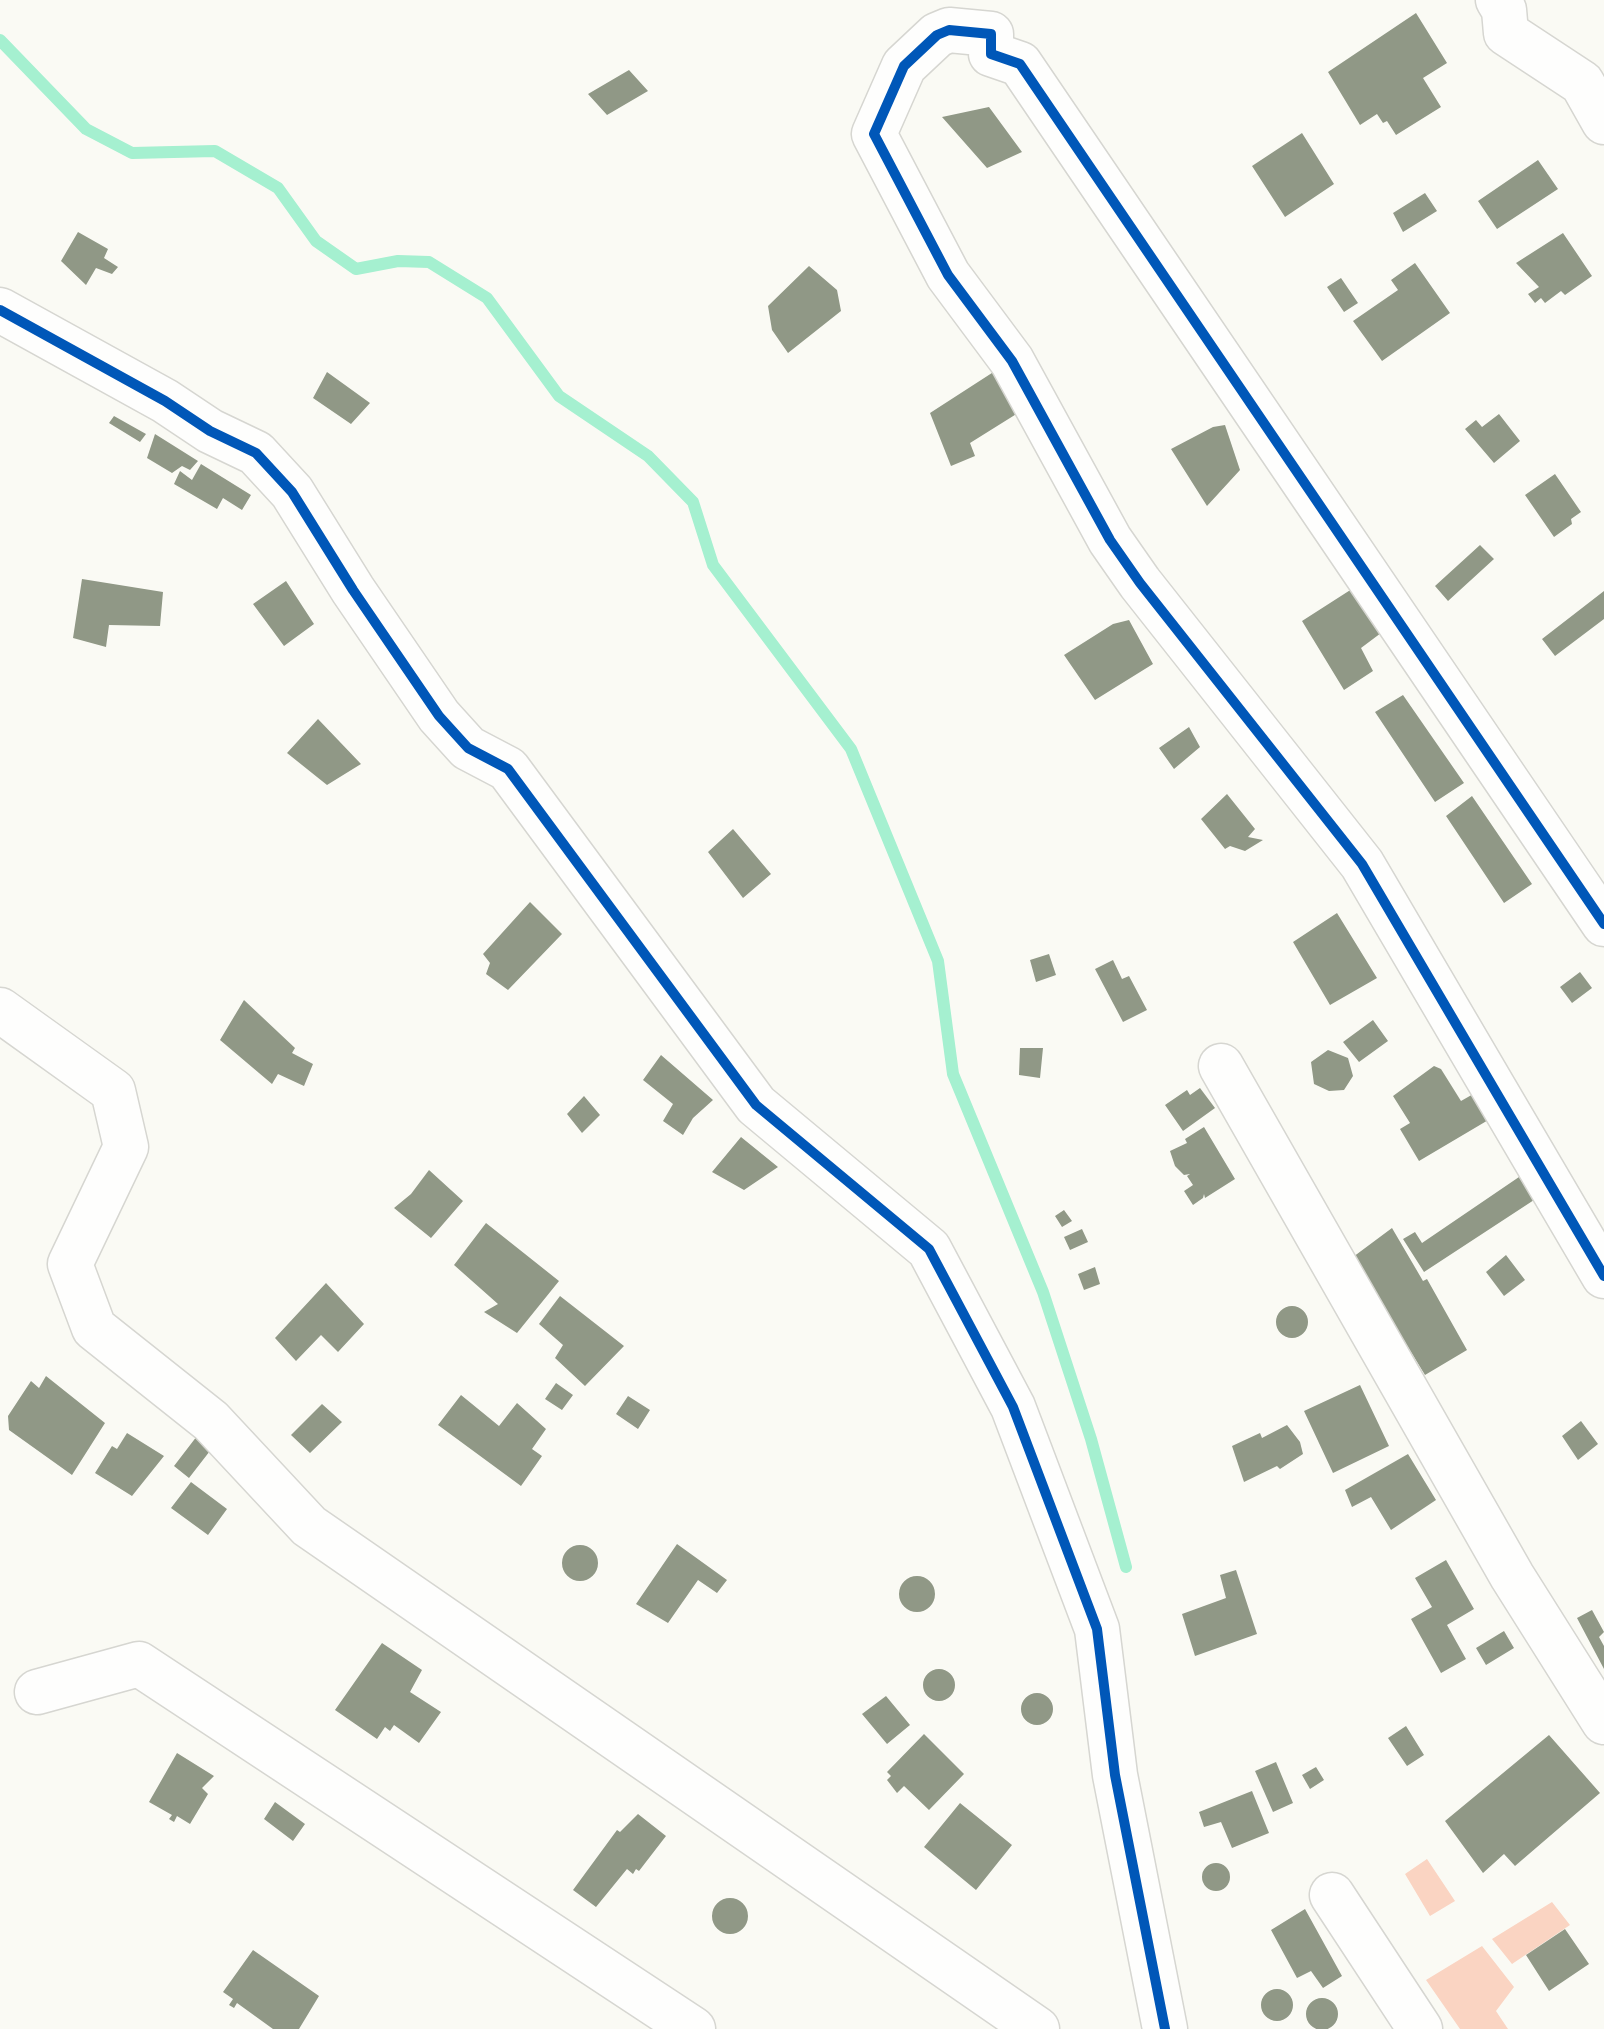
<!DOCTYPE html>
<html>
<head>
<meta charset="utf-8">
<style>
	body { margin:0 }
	canvas { display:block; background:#fafaf4 }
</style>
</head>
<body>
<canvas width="1604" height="2029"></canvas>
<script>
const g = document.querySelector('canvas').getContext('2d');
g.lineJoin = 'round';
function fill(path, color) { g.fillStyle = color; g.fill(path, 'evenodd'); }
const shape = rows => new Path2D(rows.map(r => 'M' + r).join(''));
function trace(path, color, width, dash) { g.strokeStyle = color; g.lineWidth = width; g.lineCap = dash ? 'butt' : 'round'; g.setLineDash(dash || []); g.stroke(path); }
fill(shape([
	[1427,1859,1455,1901,1430,1916,1405,1874],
	[1552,1902,1570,1925,1512,1964,1492,1939],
	[1482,1946,1514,1987,1496,2011,1508,2029,1460,2029,1426,1980]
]), '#fad4c2');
trace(shape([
	[0,40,86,129,132,153,215,151,278,188,316,241,356,269,398,261,429,262,487,298,559,396,648,456,693,502,713,565,851,749,938,961,953,1074,1043,1292,1091,1439,1126,1567]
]), '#a5f0d0', 12);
fill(shape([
	[1416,13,1447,63,1423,78,1441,107,1396,135,1387,121,1383,123,1377,114,1360,125,1328,72],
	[629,70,648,91,607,115,588,94],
	[989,107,1022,152,987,168,942,117],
	[1302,133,1334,184,1285,217,1252,166],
	[1538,160,1558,189,1497,229,1478,201],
	[1425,193,1437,211,1403,232,1393,213],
	[78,232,108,249,104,258,118,267,112,274,96,268,86,285,61,261],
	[1563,233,1592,276,1565,295,1561,291,1545,303,1541,298,1535,303,1528,294,1539,287,1516,263],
	[1415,263,1450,313,1382,361,1353,321,1398,290,1391,280],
	[809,266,837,290,841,311,788,353,772,330,768,306],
	[1341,278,1358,303,1344,312,1327,287],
	[995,371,1018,413,970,443,975,456,951,466,930,413],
	[327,372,370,403,351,424,313,398],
	[1499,414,1520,441,1494,463,1465,429,1476,420,1482,427],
	[114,416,146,434,140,442,109,423],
	[1225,425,1240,470,1207,506,1171,449,1213,427],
	[155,434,198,461,190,470,182,466,172,473,147,458],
	[201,464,251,495,242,510,223,498,217,509,174,484,180,471,192,480],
	[1555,474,1581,512,1571,519,1572,524,1554,537,1525,495],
	[1480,545,1494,559,1448,601,1435,586],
	[82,579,163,592,160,626,109,625,106,647,73,638],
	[286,581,314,624,284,646,253,604],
	[1355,587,1385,630,1361,648,1373,671,1344,690,1302,621],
	[1604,591,1604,619,1555,656,1542,639],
	[1129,620,1153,664,1095,700,1064,655,1113,624],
	[1403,695,1464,783,1435,802,1375,712],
	[318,719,361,764,327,785,287,753],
	[1189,727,1200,747,1174,769,1159,748],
	[1227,794,1255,829,1248,837,1263,840,1245,851,1230,846,1225,849,1201,819],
	[1472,796,1532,884,1504,903,1446,816],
	[733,829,771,874,743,898,708,852],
	[530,902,562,934,508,990,486,974,490,963,483,954],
	[1337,913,1377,978,1330,1005,1293,942],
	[1049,954,1056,975,1036,982,1030,960],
	[1113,960,1122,979,1129,976,1147,1010,1123,1022,1095,969],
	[1580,972,1592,988,1572,1003,1560,987],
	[244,1000,295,1048,292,1053,313,1064,304,1086,278,1074,272,1084,220,1040],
	[1373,1020,1388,1041,1359,1062,1343,1042],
	[1020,1048,1043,1048,1040,1078,1019,1075],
	[1328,1050,1348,1058,1353,1076,1344,1090,1329,1091,1314,1084,1311,1062],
	[661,1055,713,1100,693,1118,683,1135,663,1121,673,1104,643,1080],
	[1434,1066,1441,1069,1461,1101,1475,1093,1490,1119,1419,1161,1400,1129,1410,1123,1393,1096],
	[1200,1088,1215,1108,1183,1131,1165,1105,1187,1090,1190,1095],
	[584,1096,600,1115,582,1133,567,1114],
	[1204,1127,1235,1179,1205,1198,1204,1194,1203,1198,1193,1205,1184,1191,1193,1185,1187,1176,1190,1174,1184,1175,1175,1166,1170,1151,1187,1143,1185,1139],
	[741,1137,778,1167,744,1190,712,1172],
	[429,1170,463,1201,431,1238,394,1208,411,1194],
	[1519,1177,1534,1200,1424,1272,1403,1239,1415,1232,1422,1243],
	[1064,1210,1072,1221,1062,1227,1055,1216],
	[486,1223,559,1281,517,1333,484,1312,498,1304,454,1265],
	[1392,1228,1423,1281,1427,1279,1467,1350,1425,1375,1353,1257],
	[1082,1229,1088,1242,1070,1250,1064,1237],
	[1506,1255,1525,1280,1504,1296,1486,1272],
	[1095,1267,1100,1284,1084,1290,1078,1274],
	[326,1283,364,1324,338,1352,321,1335,296,1361,275,1338],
	[560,1296,624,1346,585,1386,555,1358,563,1345,539,1324],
	'1276 1322a16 16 0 1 1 32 0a16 16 0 1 1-32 0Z',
	[46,1376,105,1423,72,1475,9,1430,8,1416,31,1381,39,1388],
	[556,1383,573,1395,562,1410,545,1399],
	[1360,1385,1389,1446,1333,1473,1304,1411],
	[461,1395,499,1426,517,1403,546,1429,532,1449,542,1456,521,1486,438,1425],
	[628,1396,650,1410,638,1429,616,1414],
	[322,1404,342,1422,310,1453,291,1435],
	[1581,1421,1598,1444,1578,1460,1562,1436],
	[1287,1425,1300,1442,1303,1454,1280,1469,1277,1466,1244,1482,1232,1446,1260,1433,1262,1438],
	[127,1433,164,1456,132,1496,95,1473,112,1446,117,1449],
	[197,1436,213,1447,189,1478,174,1466],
	[1408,1454,1436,1500,1391,1530,1371,1497,1352,1507,1345,1490],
	[191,1482,227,1509,208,1535,171,1508],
	[677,1544,727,1580,717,1593,698,1580,668,1623,636,1604],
	'562 1563a18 18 0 1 1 36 0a18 18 0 1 1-36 0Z',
	[1446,1560,1474,1609,1447,1625,1466,1659,1441,1673,1411,1619,1432,1607,1415,1578],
	[1236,1570,1257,1634,1195,1656,1182,1614,1226,1598,1220,1575],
	'899 1594a18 18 0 1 1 36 0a18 18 0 1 1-36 0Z',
	[1592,1610,1604,1632,1599,1637,1604,1646,1604,1669,1577,1618],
	[1504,1631,1514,1648,1486,1665,1476,1648],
	[382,1643,422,1670,410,1692,441,1712,419,1743,394,1725,390,1731,385,1727,377,1739,335,1710],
	'923 1685a16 16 0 1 1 32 0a16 16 0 1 1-32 0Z',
	'1021 1709a16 16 0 1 1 32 0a16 16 0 1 1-32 0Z',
	[886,1696,910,1725,887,1744,862,1714],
	[1406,1726,1424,1755,1407,1766,1388,1738],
	[924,1734,964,1774,929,1810,904,1786,897,1793,887,1780,891,1776,887,1772],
	[1549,1735,1600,1793,1515,1866,1504,1854,1483,1873,1445,1821],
	[177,1753,214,1776,202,1788,208,1794,190,1824,177,1816,174,1822,169,1819,172,1815,149,1802],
	[1276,1762,1293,1803,1273,1812,1255,1771],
	[1316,1767,1324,1780,1310,1789,1302,1775],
	[1252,1791,1269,1833,1232,1848,1221,1822,1204,1827,1199,1812],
	[275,1802,305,1824,293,1841,264,1819],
	[960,1803,1012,1845,976,1890,924,1847],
	[638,1814,666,1836,639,1871,636,1869,633,1874,627,1869,596,1907,573,1890,617,1830,620,1832],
	'1202 1877a14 14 0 1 1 28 0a14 14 0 1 1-28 0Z',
	'712 1916a18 18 0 1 1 36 0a18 18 0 1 1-36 0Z',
	[1305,1909,1342,1976,1323,1988,1311,1971,1297,1978,1271,1930],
	[1565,1929,1589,1964,1549,1991,1526,1955],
	[253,1950,319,1996,299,2029,273,2029,237,2003,234,2008,229,2005,233,1999,223,1992],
	'1261 2005a16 16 0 1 1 32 0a16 16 0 1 1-32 0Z',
	'1306 2014a16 16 0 1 1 32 0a16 16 0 1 1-32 0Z'
]), '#909886');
const minor = shape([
	[1498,0,1504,10,1506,33,1582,83,1604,122],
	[0,310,165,401,210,431,256,453,292,492,353,590,439,716,468,748,508,769,756,1105,929,1249,1013,1407,1097,1629,1115,1775,1165,2029],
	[1604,924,1020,64,991,54,991,34,949,30,937,35,904,66,874,134,948,275,1012,361,1110,540,1140,583,1362,864,1604,1276],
	[0,1010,113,1091,126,1147,70,1264,94,1328,211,1421,309,1526,1037,2029],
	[1221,1066,1512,1576,1604,1722],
	[37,1692,139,1664,693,2029],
	[1332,1895,1420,2029]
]);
trace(minor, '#d6d6d1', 47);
trace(minor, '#fefefd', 44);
trace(shape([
	[0,310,165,401,210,431,256,453,292,492,353,590,439,716,468,748,508,769,756,1105,929,1249,1013,1407,1097,1629,1115,1775,1165,2029],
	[1604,924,1020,64,991,54,991,34,949,30,937,35,904,66,874,134,948,275,1012,361,1110,540,1140,583,1362,864,1604,1276]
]), '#0057b8', 10);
</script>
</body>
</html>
